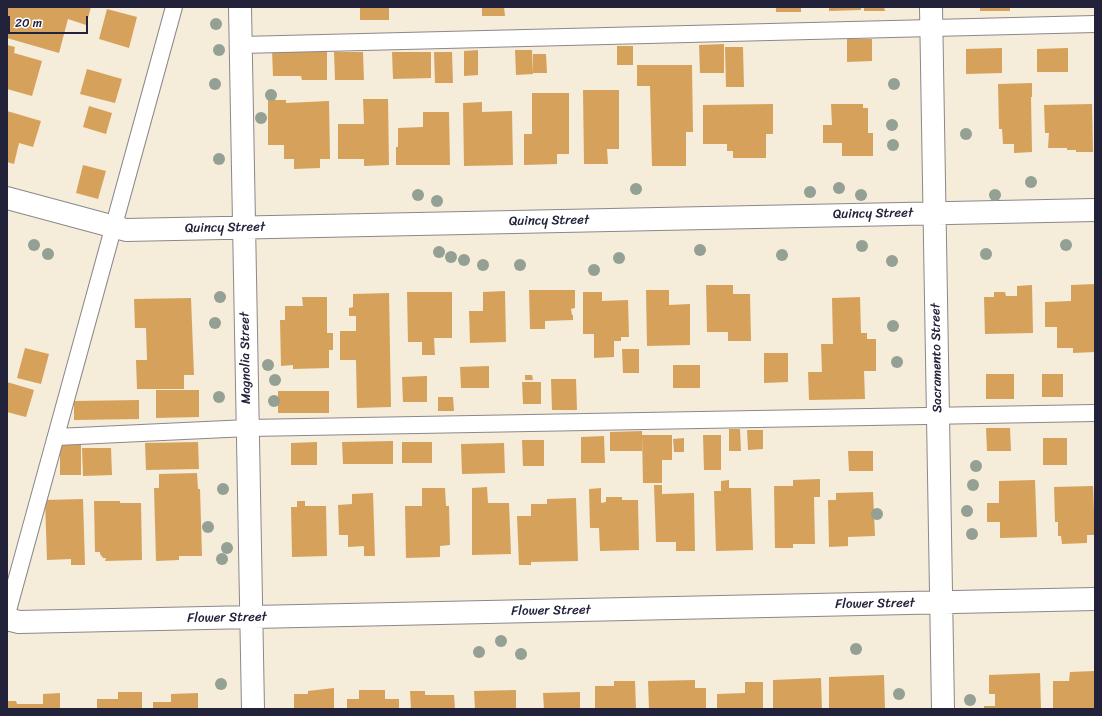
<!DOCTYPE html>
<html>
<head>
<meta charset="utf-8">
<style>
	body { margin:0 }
	#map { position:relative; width:1102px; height:716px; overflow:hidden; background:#f5ecd9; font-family:Sriracha,sans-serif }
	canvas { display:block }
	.frame { position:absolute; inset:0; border:8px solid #22223b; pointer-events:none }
	.scale { position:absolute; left:8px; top:16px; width:80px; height:18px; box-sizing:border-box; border:2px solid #22223b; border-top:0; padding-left:5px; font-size:12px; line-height:14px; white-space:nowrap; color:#22223b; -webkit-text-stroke:3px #fff; paint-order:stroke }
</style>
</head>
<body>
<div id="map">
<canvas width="1102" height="716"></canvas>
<div class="frame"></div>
<div class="scale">20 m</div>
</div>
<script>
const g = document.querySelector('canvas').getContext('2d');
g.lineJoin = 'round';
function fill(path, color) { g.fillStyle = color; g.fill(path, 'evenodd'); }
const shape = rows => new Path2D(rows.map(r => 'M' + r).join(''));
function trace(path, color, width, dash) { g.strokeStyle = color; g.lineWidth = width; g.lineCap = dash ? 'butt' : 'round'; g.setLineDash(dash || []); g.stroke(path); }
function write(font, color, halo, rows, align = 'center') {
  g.font = font + ' Sriracha,sans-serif'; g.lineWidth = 3; g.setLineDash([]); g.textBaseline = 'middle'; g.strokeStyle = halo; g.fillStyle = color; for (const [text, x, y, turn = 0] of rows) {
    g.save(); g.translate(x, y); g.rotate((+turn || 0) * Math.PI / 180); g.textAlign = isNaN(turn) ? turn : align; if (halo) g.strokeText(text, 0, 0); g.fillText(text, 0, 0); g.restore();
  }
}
fill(shape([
	[7,7,91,7,86,25,68,19,59,53,7,38],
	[360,7,389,7,389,20,360,20],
	[482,7,504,7,505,16,482,16],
	[776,7,801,7,801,12,776,12],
	[829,7,861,7,861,10,829,11],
	[864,7,884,7,885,11,864,11],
	[980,7,1010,7,1010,11,980,11],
	[107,9,137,17,129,48,99,39],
	[847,39,872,39,872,61,847,62],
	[724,44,724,73,700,73,699,45],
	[7,45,15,47,14,53,42,61,32,96,7,89],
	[617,46,633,46,633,65,617,65],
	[725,47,743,47,744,87,726,87],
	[1002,48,1002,73,966,74,966,49],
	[1068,48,1068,72,1037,72,1037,49],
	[327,49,327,80,302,80,301,76,273,76,272,50],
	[478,50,478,75,464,76,464,51],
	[515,50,532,50,533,74,516,75],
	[334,52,363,52,364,80,335,80],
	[392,52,431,52,431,78,393,79],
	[434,52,452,52,453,83,435,83],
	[533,54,546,54,547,73,533,73],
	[637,65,692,65,693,132,686,132,686,166,652,166,650,86,637,86],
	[87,69,122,79,115,103,80,94],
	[1032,83,1032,97,1031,97,1032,152,1014,153,1014,144,1003,144,1002,129,999,129,998,84],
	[583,90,619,90,619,149,607,149,608,164,584,164],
	[532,93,569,93,569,154,557,154,557,164,524,165,524,134,532,134],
	[363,99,388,99,389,165,364,166,364,159,338,159,338,124,364,124],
	[268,100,286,100,286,103,329,101,330,159,320,159,320,168,294,169,294,159,284,159,284,145,268,145],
	[482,102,482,112,512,111,513,165,464,166,463,103],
	[773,104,773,134,766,134,766,158,733,158,733,151,727,151,727,144,703,144,703,105],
	[831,104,863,104,863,108,868,108,868,133,873,133,873,156,842,156,842,143,823,143,823,125,832,125],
	[1092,104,1093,152,1076,152,1076,150,1067,150,1067,148,1048,148,1049,133,1045,133,1044,105],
	[89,106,112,113,106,134,83,127],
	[7,111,41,121,33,147,19,143,14,164,7,162],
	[423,112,449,112,450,165,396,165,396,147,398,147,398,128,423,127],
	[83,165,106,171,98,199,76,193],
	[1095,284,1095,352,1073,353,1073,348,1057,348,1057,327,1045,327,1045,302,1071,301,1071,285],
	[706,285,733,285,733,294,750,294,751,341,728,341,728,332,707,332],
	[1032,285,1033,333,985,334,984,297,994,297,994,292,1005,292,1006,296,1017,296,1017,286],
	[529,290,575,290,575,308,571,309,572,315,573,315,573,320,545,321,545,329,530,329],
	[646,290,669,290,669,305,690,304,690,345,647,346],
	[505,291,506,342,470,343,469,311,483,311,483,292],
	[407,292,452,292,452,338,434,338,435,355,422,355,422,342,408,342],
	[583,292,602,292,602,301,628,300,629,337,621,337,621,341,614,341,614,357,594,358,594,334,583,334],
	[389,293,391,407,357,408,356,360,340,360,340,331,356,331,356,316,349,316,349,308,353,307,353,294],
	[302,297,327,297,327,333,333,333,333,350,329,350,329,368,293,369,293,365,281,366,280,320,285,320,285,306,303,306],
	[860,297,861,333,867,333,867,339,876,339,876,371,864,371,865,399,809,400,808,372,822,372,821,344,833,344,832,298],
	[191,298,194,375,184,375,184,389,137,389,136,360,147,360,146,328,135,328,134,299],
	[25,348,49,354,41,384,17,378],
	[622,349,639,349,639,373,623,373],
	[764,353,788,353,788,382,764,383],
	[673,365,700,365,700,388,673,388],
	[489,366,489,388,461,388,460,367],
	[986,374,1014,374,1014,399,986,399],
	[1042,374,1063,374,1063,397,1042,397],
	[525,375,532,375,533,380,525,380],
	[427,376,427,402,403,402,402,377],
	[551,379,576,379,577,410,552,410],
	[7,382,34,390,26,417,7,412],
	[522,382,541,382,541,404,523,404],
	[156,390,199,390,199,417,156,418],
	[278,391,329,391,329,413,278,413],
	[438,397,453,397,454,411,438,411],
	[139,400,139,419,74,420,74,401],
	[986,428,1010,428,1011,451,987,451],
	[729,429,740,429,741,451,729,451],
	[747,430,763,430,763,449,748,450],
	[642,431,642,451,610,451,610,432],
	[642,435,672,435,672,460,662,460,662,483,643,483],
	[703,435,721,435,721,470,704,470],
	[604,436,605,463,581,463,581,437],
	[684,438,684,452,674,452,673,439],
	[1043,438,1067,438,1067,465,1043,465],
	[522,440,544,440,544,466,523,466],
	[393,441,393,464,343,464,342,442],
	[198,442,199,469,146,470,145,443],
	[317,442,317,465,291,465,291,443],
	[402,442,432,442,432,463,402,463],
	[81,443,81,475,60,475,60,444],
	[504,443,505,473,462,474,461,444],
	[82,448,111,448,112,475,83,476],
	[848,451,873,451,873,471,849,471],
	[197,473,198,489,200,489,202,556,179,556,179,560,156,561,154,488,159,488,159,474],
	[820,479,820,497,814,497,815,544,793,544,793,548,775,548,774,486,793,486,793,480],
	[729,480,729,488,751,488,753,550,716,551,714,491,721,491,721,481],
	[1035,480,1037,537,1000,538,1000,522,987,522,987,503,999,503,999,481],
	[654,485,662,485,662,494,694,493,695,551,676,551,676,542,656,542],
	[1093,486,1095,535,1087,535,1087,543,1062,544,1061,536,1058,536,1058,522,1055,522,1054,487],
	[487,487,488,503,509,503,511,554,472,555,472,488],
	[422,488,445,488,446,506,449,506,450,545,440,546,440,557,406,558,405,506,422,506],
	[601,488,601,503,606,502,606,497,622,497,622,500,638,500,639,550,600,551,599,528,590,528,589,489],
	[873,492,875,536,848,537,848,546,829,547,828,500,836,500,836,493],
	[373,493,375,556,364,556,364,546,348,547,348,535,339,535,338,505,352,504,352,494],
	[576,498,578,561,531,562,531,565,519,565,517,516,531,516,531,504,547,504,547,499],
	[83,499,85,565,71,565,71,559,47,560,45,500],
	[94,501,120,501,120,503,141,503,142,560,105,561,106,558,103,558,100,554,100,552,95,552],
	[297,501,305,501,305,506,326,506,327,556,292,557,291,507,297,507],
	[1094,671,1095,709,1053,709,1053,681,1069,681,1070,672],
	[1040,673,1041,709,984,709,984,706,995,706,995,694,989,694,989,675],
	[884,675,885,709,829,709,829,677],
	[821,678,822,709,773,709,773,680],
	[695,680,695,688,706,688,706,709,649,709,648,681],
	[614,681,635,681,636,709,595,709,595,686,614,686],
	[745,682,763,682,763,709,717,709,717,694,745,693],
	[334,688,334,709,294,709,294,694,308,694,308,691],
	[359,690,385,690,385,699,399,699,399,709,347,709,347,699,359,699],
	[516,690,516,709,475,709,474,691],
	[410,691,425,691,425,695,454,695,455,709,411,709],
	[118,692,142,692,142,709,97,709,97,699,118,699],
	[580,692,580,709,544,709,543,693],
	[60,693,60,709,7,709,7,701,16,701,17,704,43,704,43,694],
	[198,693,198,709,153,709,153,702,171,702,171,694]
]), '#d6a25b');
const lane = shape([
	[241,45,1095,24],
	[56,437,248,428,1095,413],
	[7,614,174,7]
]);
const street = shape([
	[240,7,253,709],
	[931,7,943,709],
	[7,198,126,230,1095,210],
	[7,619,19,622,1095,599]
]);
trace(lane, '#8c878a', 18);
trace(street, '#8c878a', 24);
trace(lane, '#fff', 16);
trace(street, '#fff', 22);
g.fillStyle = '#94a094';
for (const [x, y] of [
	[216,24],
	[219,50],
	[215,84],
	[894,84],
	[271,95],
	[261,118],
	[892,125],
	[966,134],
	[893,145],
	[219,159],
	[1031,182],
	[839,188],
	[636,189],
	[810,192],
	[418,195],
	[861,195],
	[995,195],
	[437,201],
	[34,245],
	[1066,245],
	[862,246],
	[700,250],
	[439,252],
	[48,254],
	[986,254],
	[782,255],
	[451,257],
	[619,258],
	[464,260],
	[892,261],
	[483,265],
	[520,265],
	[594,270],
	[220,297],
	[215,323],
	[893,326],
	[897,362],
	[268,365],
	[275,380],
	[219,397],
	[274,401],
	[976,466],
	[973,485],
	[223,489],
	[967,511],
	[877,514],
	[208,527],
	[972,534],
	[227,548],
	[222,559],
	[501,641],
	[856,649],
	[479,652],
	[521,654],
	[221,684],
	[899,694],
	[970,700]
]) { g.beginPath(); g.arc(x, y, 6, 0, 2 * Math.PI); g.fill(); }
write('13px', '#22223b', '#fff', [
	["Quincy Street",873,214,-1],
	["Quincy Street",549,221,-1],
	["Quincy Street",225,228,-1],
	["Magnolia Street",246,358,-91],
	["Sacramento Street",937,358,-91],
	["Flower Street",875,604,-1],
	["Flower Street",551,611,-1],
	["Flower Street",227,618,-1]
]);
</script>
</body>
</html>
